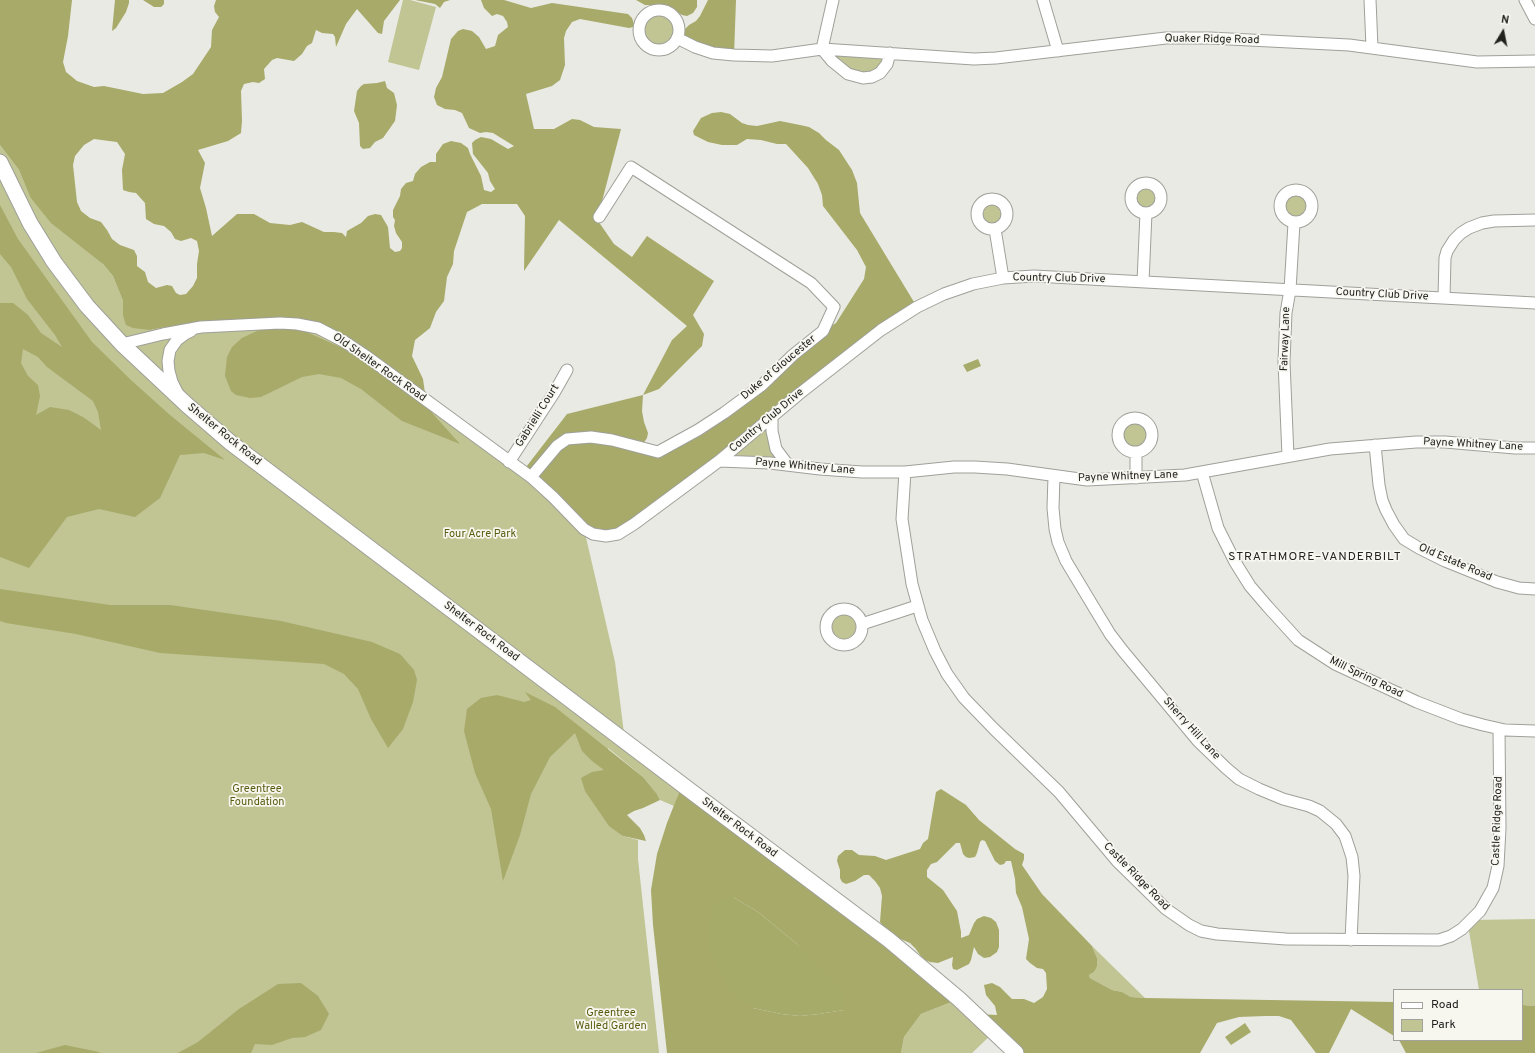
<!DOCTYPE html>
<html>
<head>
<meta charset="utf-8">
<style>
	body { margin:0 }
	#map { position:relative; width:1535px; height:1053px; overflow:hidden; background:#e9eae3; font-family:Overpass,sans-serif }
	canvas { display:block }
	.legend { position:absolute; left:1393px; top:989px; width:130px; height:52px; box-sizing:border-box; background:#f7f7f0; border:1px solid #a2a29c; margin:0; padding:5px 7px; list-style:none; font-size:12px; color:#22221f }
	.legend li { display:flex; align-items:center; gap:8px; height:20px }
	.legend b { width:20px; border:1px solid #a2a29c }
	.north { position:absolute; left:1483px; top:12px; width:40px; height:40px; -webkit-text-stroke:3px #f7f7f0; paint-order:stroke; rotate:10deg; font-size:11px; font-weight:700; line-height:16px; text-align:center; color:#22221f }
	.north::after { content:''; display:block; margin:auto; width:14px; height:18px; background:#22221f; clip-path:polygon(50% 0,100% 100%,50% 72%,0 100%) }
</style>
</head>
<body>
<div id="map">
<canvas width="1535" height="1053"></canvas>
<ul class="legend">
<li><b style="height:5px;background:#fff"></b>Road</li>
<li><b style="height:11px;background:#c1c493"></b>Park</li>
</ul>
<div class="north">N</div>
</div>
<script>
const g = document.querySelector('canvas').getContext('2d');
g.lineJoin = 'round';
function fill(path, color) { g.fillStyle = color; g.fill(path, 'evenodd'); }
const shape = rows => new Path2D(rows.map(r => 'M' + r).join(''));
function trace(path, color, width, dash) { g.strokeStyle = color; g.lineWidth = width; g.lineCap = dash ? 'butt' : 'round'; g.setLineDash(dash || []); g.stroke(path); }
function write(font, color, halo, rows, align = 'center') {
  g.font = font + ' Overpass,sans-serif'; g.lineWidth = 3.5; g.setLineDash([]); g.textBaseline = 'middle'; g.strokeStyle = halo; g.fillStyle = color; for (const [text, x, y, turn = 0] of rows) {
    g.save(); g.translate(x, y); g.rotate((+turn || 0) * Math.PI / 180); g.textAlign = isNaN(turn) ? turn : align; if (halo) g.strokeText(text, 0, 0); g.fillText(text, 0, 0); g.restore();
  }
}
fill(shape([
	[403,0,410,0,436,7,419,70,388,62],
	'639 30a20 20 0 1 1 40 0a20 20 0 1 1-40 0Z',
	[822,49,890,53,887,64,863,78],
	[0,145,19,170,30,197,103,264,113,276,123,301,123,315,150,330,166,327,318,328,523,471,584,529,615,662,625,741,682,785,674,806,660,800,657,794,643,777,608,748,623,836,638,840,638,859,659,1053,0,1053],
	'1131 198a15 15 0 1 1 30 0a15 15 0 1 1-30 0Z',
	'1280 206a16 16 0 1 1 32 0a16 16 0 1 1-32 0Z',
	'977 214a15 15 0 1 1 30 0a15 15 0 1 1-30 0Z',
	[772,417,772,431,788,465,719,461],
	'1118 435a17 17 0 1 1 34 0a17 17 0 1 1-34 0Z',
	'826 627a18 18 0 1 1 36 0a18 18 0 1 1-36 0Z',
	[1535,919,1535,1006,1522,1005,1522,990,1479,990,1468,925,1473,920],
	[1092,946,1145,998,1131,997,1122,992,1112,990,1090,978,1089,975,1094,972,1097,958],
	[959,999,994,1032,972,1053,901,1053,904,1037,921,1014]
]), '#c1c493');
fill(shape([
	[0,0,72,0,68,36,63,62,66,72,77,81,94,87,104,86,143,94,163,93,182,82,193,74,211,47,212,30,219,17,215,12,214,6,216,0,400,0,384,21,382,34,378,33,357,9,346,24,336,47,335,37,333,34,322,33,316,30,312,43,307,46,302,54,294,61,277,58,272,60,264,69,265,79,259,83,253,82,244,84,241,91,242,121,241,133,228,141,198,150,205,163,200,188,206,208,212,236,237,214,254,214,270,223,290,225,302,222,324,232,334,232,342,233,346,237,347,231,361,223,368,216,375,214,381,215,388,227,390,248,395,252,400,251,402,248,402,242,396,233,394,226,395,220,393,217,393,210,400,196,401,189,406,183,413,181,415,174,421,167,430,162,436,162,436,154,443,144,451,141,461,143,468,148,470,154,481,176,484,190,491,192,495,189,490,181,488,173,473,154,472,143,475,140,481,137,491,139,508,149,514,146,493,133,486,132,480,133,469,128,462,113,455,110,445,109,437,105,434,97,436,88,442,77,451,39,458,31,463,29,472,31,479,37,486,49,495,46,498,35,508,27,507,22,503,16,497,14,492,16,484,8,481,0,504,0,531,8,552,3,628,14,632,18,634,24,633,27,629,28,580,19,572,22,566,31,564,38,565,65,560,80,552,86,526,94,534,129,554,129,572,119,580,120,594,127,621,129,601,205,596,218,614,244,632,257,647,236,714,281,693,315,704,334,702,346,659,389,643,395,642,411,644,422,648,433,647,438,643,444,638,447,658,452,724,413,762,385,793,355,823,331,836,323,864,279,866,267,857,250,823,206,822,195,818,184,808,168,786,144,777,144,761,140,747,139,737,145,722,145,708,142,694,135,693,131,701,118,712,113,721,112,730,114,742,123,748,125,757,126,780,121,800,125,809,127,819,133,826,140,839,150,852,170,857,183,860,213,917,307,881,330,799,394,719,461,634,524,618,534,613,536,593,534,584,529,553,497,523,471,567,414,643,395,672,340,687,326,559,220,524,271,525,216,517,204,482,204,467,212,454,251,453,264,447,277,444,301,436,312,430,328,415,340,412,356,423,379,426,400,421,398,433,414,460,444,402,421,361,389,341,378,319,374,302,377,261,397,250,398,236,395,231,391,225,376,227,357,232,347,242,338,259,330,279,327,294,328,302,330,374,362,345,342,326,331,307,325,280,323,166,327,150,330,133,328,126,325,123,315,123,301,113,276,103,264,51,223,30,197,19,170,0,145],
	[94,139,117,142,125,154,122,170,123,190,129,192,136,193,145,203,146,219,154,224,164,226,171,232,175,239,181,241,191,238,197,241,199,251,197,264,197,278,193,286,186,294,180,295,176,293,172,286,167,285,156,288,148,282,145,272,137,266,137,256,134,250,120,245,112,239,107,230,101,222,90,218,81,211,77,202,73,165,75,156,84,145],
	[115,0,129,0,129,3,126,12,116,28,112,31],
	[143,0,164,0,164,4,161,7,154,7],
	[415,0,450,0,444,2,440,8,435,4],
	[636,0,697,0,697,7,693,13,687,16,682,15,674,10,658,5,645,5],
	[708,0,736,0,734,55,686,39,683,34,683,31,689,25,696,21,700,16],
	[385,81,387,88,394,93,397,105,395,121,383,138,375,142,370,148,363,149,360,146,359,123,354,111,357,91,361,86,364,84,377,83],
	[0,205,18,239,92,342,132,381,170,415,225,460,204,453,180,455,160,498,135,517,99,509,67,517,29,568,0,557,0,303,13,303,28,315,41,333,62,347,55,335,27,299,11,267,0,254],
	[23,349,38,357,47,367,93,401,98,412,101,430,83,417,69,410,50,407,36,415,40,396,38,385,28,376,21,363],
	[0,589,110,605,170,605,281,621,372,642,400,654,414,670,417,680,413,702,403,729,388,748,371,719,358,689,344,674,324,664,160,653,76,634,6,623,0,621],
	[525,692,555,707,643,777,657,794,660,800,643,808,634,811,627,815,640,828,644,835,646,841,623,836,609,826,585,791,581,778,592,772,604,770,592,761,582,751,575,733,550,757,531,794,520,835,503,881,491,809,475,773,464,731,467,709,481,698,497,695,524,702,531,700],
	[682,785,959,999,921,1014,904,1037,901,1053,667,1053,653,925,651,890,657,854,667,823],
	[733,897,758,912,797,944,844,1010,819,1014,800,1016,781,1014,753,1008],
	[941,789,966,805,979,820,1015,849,1024,854,1024,859,1022,865,1042,894,1092,946,1097,958,1097,966,1094,972,1089,975,1090,978,1112,990,1122,992,1131,997,1145,998,1394,1002,1394,1036,1351,1009,1329,1053,1316,1053,1291,1020,1279,1016,1265,1016,1239,1017,1217,1023,1200,1053,1016,1053,976,1014,997,1015,995,1006,986,995,984,985,992,983,1000,987,1012,999,1024,999,1034,1003,1043,997,1047,989,1046,973,1043,969,1037,968,1030,963,1026,959,1029,939,1022,907,1016,893,1015,879,1011,861,1006,861,1004,864,1000,865,995,861,985,841,982,840,980,842,977,853,975,857,969,858,966,857,963,854,960,843,956,843,937,862,931,864,927,870,927,877,943,890,957,911,961,932,961,938,969,935,974,923,977,919,984,916,991,918,996,922,999,930,999,947,997,952,990,957,984,958,978,954,974,947,971,960,969,964,957,970,953,969,952,965,953,957,938,963,930,962,923,959,915,948,910,943,898,938,886,930,880,922,882,896,880,888,875,881,869,875,864,875,855,881,846,884,842,882,840,878,840,870,837,861,838,856,845,850,852,850,859,855,875,856,886,860,920,849,923,843,928,839,936,792],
	[301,983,318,996,329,1014,321,1030,305,1037,292,1038,272,1045,255,1044,251,1053,178,1053,198,1042,239,1009,278,984],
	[1522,1005,1535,1006,1535,1053,1406,1053,1399,1040,1522,1040],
	[65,1045,99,1052,100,1053,36,1053]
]), '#a7aa69');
fill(shape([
	[978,359,981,366,967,372,963,365],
	[733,897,758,912,797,944,836,980,844,994,844,1010,819,1014,800,1016,781,1014,753,1008,730,991,710,950,709,919,715,899],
	[1245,1023,1251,1032,1231,1045,1225,1037]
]), '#a7ab69');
const street = shape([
	[833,0,822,49,832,61,848,74,863,78,872,77,880,73,887,64,890,53],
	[1043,0,1058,51],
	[1370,0,1372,47],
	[1525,0,1535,19],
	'639 30a20 20 0 1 1 40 0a20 20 0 1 1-40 0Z',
	[677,38,695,47,713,53,734,55,772,56,822,49,974,59,996,58,1166,38,1210,38,1349,45,1477,62,1535,61],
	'1131 198a15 15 0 1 1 30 0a15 15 0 1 1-30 0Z',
	'1280 206a16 16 0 1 1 32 0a16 16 0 1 1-32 0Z',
	'977 214a15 15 0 1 1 30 0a15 15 0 1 1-30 0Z',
	[995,229,1003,278],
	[1143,282,1146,213],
	[1444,298,1445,258,1447,251,1454,240,1461,233,1469,228,1482,223,1494,221,1535,220],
	[122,344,163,334,201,327,280,323,297,324,318,328,345,342,366,356,531,477,553,497,584,529,593,534,606,536,618,534,634,524,719,461,799,394,881,330,917,307,944,294,973,284,1003,278,1034,276,1535,303],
	[178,394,172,382,169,371,168,361,170,350,177,340,185,334,191,331],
	[772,417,772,431,776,449,788,465],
	'1118 435a17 17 0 1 1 34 0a17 17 0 1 1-34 0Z',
	[1375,445,1379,485,1382,500,1386,510,1394,525,1404,539,1419,548,1445,561,1497,582,1519,588,1535,589],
	[1136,452,1136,478],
	[1288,456,1284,362,1286,313,1290,290,1294,223],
	[719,461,770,463,820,469,862,472,905,472,954,467,975,467,1007,469,1087,480,1185,475,1330,449,1416,442,1445,442,1515,448,1535,448],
	[509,462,554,393,567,370],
	[905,472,902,519,912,584,922,620,935,651,947,674,964,698,994,729,1059,792,1117,861,1166,909,1189,925,1201,931,1217,934,1286,939,1439,940,1451,936,1462,929,1480,911,1493,888,1498,866,1500,828,1499,729],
	[1202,472,1218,528,1235,562,1250,586,1268,607,1298,640,1335,664,1417,702,1461,719,1483,725,1505,730,1535,731],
	[1054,476,1053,508,1055,529,1058,542,1066,561,1090,601,1110,634,1123,651,1198,741,1226,768,1239,779,1259,789,1283,799,1309,806,1320,811,1336,824,1345,836,1352,857,1354,876,1351,940],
	[531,477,557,446,567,439,591,437,612,440,658,452,698,430,724,413,762,385,793,355,823,331,834,307,811,283,631,167,599,217],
	'826 627a18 18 0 1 1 36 0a18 18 0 1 1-36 0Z',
	[862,624,917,606]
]);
const secondary = shape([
	[0,162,30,223,54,262,87,306,122,344,187,405,231,443,692,792,889,940,959,999,1016,1053]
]);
trace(street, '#9fa099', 13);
trace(secondary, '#9fa099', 17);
trace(street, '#fff', 11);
trace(secondary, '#fff', 15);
write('11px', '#22221f', '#f7f7f0', [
	["Quaker Ridge Road",1212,40,1],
	["Country Club Drive",1059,279,1],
	["Country Club Drive",1382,295,3],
	["Fairway Lane",1286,339,-88],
	["Old Shelter Rock Road",379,368,35],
	["Duke of Gloucester",779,368,-40],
	["Gabrielli Court",538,416,-58],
	["Country Club Drive",767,421,-40],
	["Shelter Rock Road",224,435,39],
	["Payne Whitney Lane",1473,445,3],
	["Payne Whitney Lane",805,467,5],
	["Payne Whitney Lane",1128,477,-2],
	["Old Estate Road",1455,563,23],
	["Shelter Rock Road",481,632,37],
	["Mill Spring Road",1366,678,26],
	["Sherry Hill Lane",1191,729,48],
	["Castle Ridge Road",1498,821,-88],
	["Shelter Rock Road",739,828,37],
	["Castle Ridge Road",1136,877,46]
]);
write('11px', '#5a5c0f', '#f7f7f0', [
	["Four Acre Park",480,535],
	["Greentree",257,790],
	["Foundation",257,803],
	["Greentree",611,1014],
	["Walled Garden",611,1027]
]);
g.letterSpacing = '1px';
write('12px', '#22221f', '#f7f7f0', [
	["STRATHMORE–VANDERBILT",1315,558]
]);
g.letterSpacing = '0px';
</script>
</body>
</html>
